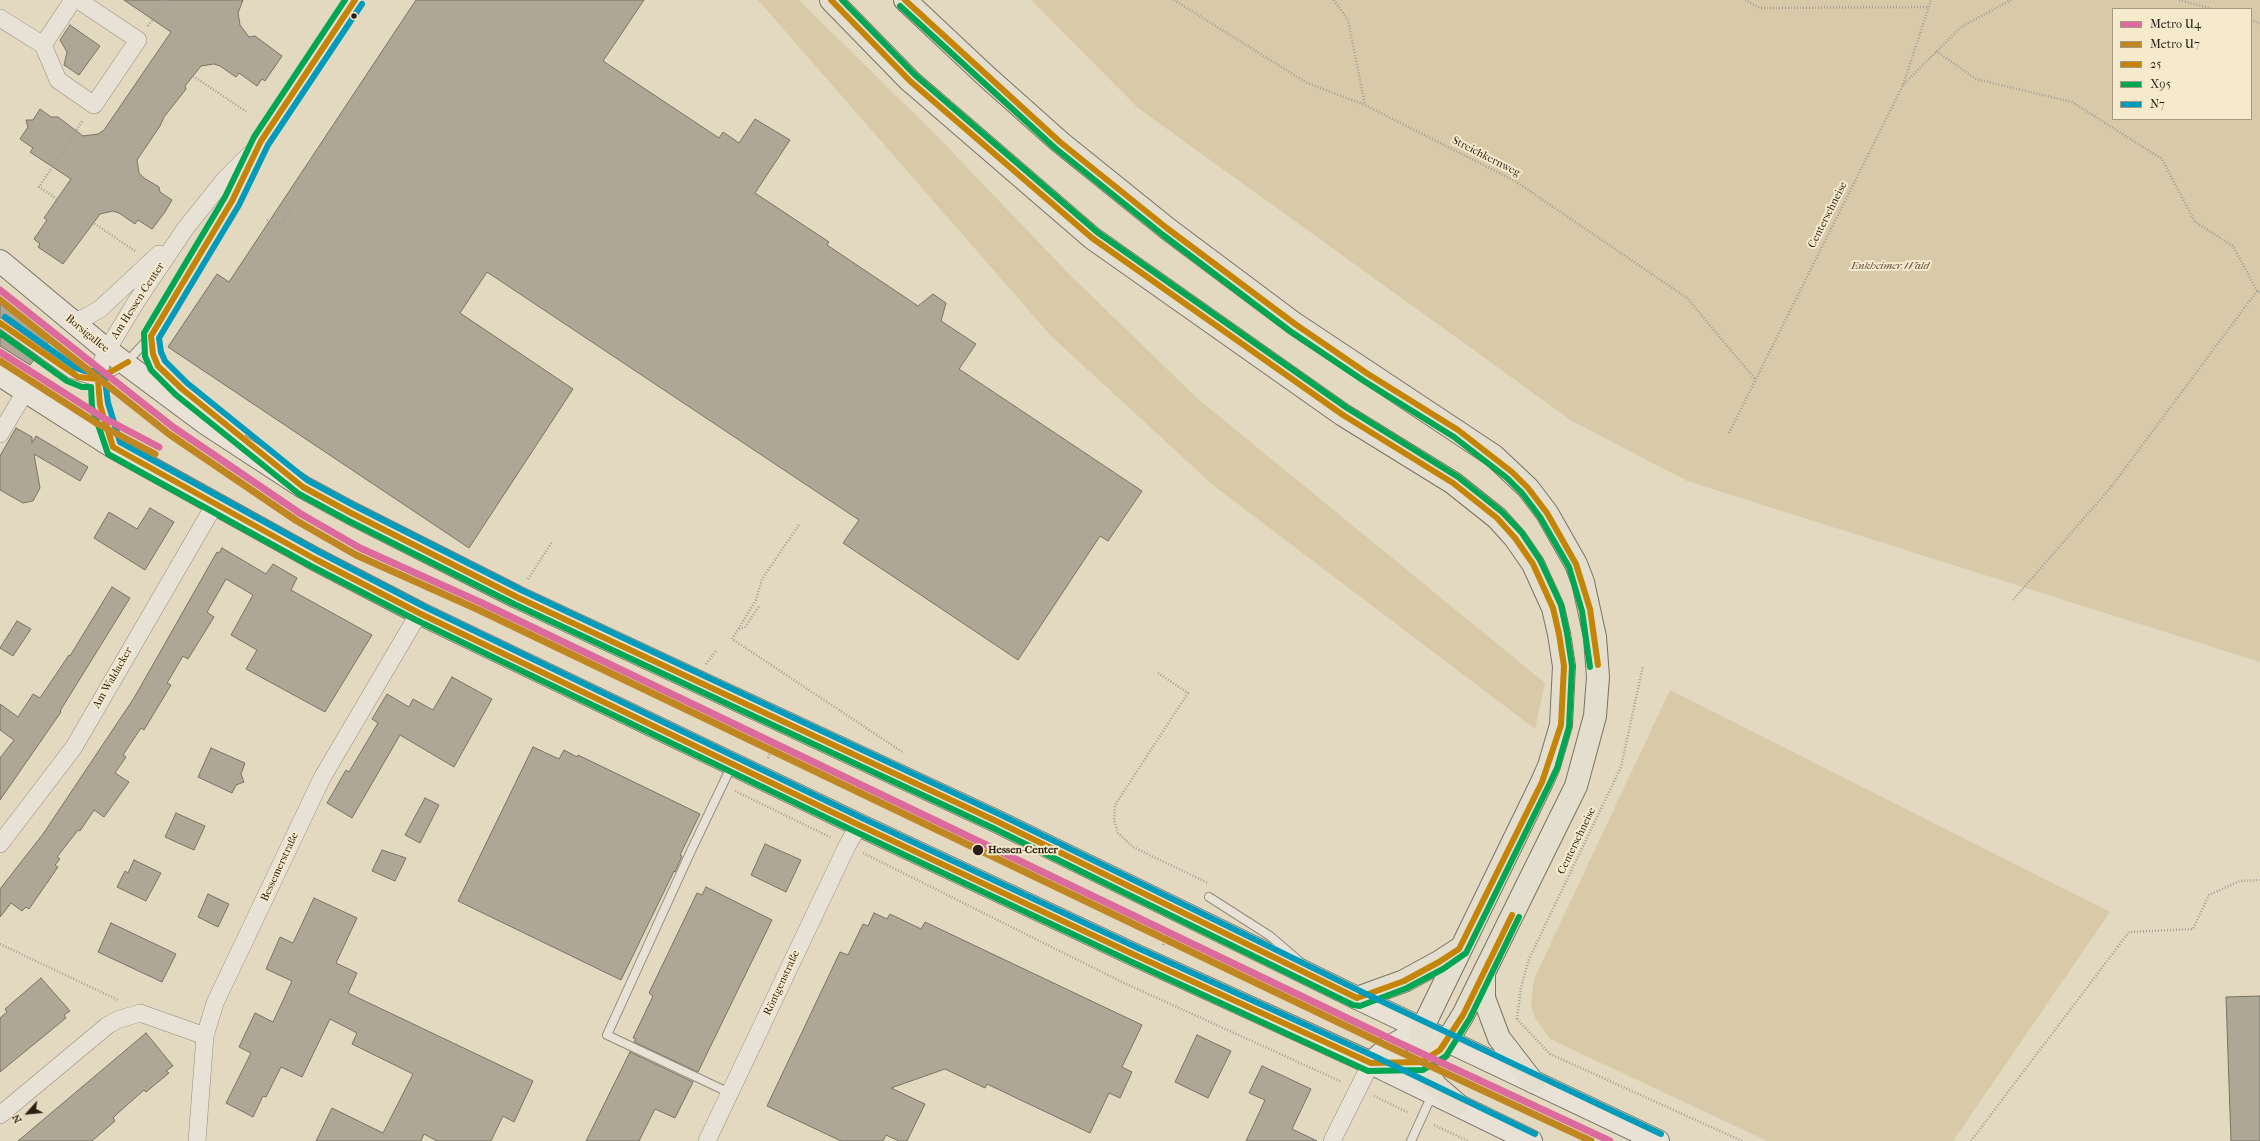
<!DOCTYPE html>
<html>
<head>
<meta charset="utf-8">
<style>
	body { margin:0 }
	#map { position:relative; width:2260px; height:1141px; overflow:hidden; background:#e3d9c0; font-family:"IM FELL French Canon",serif }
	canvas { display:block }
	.legend { position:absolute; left:2112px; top:8px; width:140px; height:112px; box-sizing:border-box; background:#f6eacd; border:1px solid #a49983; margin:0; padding:5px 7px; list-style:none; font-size:12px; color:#2a1f14 }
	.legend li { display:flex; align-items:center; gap:8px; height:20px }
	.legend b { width:20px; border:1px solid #a49983 }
	.north { position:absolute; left:8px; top:1093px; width:40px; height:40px; -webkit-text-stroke:3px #f6eacd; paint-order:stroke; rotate:243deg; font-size:11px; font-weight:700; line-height:16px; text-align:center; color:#2a1f14 }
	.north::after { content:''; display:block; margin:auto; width:14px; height:18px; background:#2a1f14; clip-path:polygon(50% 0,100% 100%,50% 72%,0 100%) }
</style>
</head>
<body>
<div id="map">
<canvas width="2260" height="1141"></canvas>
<ul class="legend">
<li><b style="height:5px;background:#dd6a9d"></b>Metro U4</li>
<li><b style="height:5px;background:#bf8621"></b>Metro U7</li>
<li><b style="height:5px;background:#c48405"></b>25</li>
<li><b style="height:5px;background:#00a651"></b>X95</li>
<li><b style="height:5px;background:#049bbb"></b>N7</li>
</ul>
<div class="north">N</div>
</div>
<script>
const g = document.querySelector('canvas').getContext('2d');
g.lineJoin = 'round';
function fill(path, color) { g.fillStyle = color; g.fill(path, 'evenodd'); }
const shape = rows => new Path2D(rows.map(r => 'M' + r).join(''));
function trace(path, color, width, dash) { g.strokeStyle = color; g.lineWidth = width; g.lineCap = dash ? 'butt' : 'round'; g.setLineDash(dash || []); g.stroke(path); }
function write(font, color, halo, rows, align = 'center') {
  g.font = font + ' "IM FELL French Canon",serif'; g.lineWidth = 4; g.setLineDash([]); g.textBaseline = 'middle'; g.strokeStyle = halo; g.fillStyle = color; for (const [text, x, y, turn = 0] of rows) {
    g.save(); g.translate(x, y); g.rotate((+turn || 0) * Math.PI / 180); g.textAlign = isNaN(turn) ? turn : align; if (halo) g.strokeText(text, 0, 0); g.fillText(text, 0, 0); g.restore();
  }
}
fill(shape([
	[758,0,799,0,938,137,1067,272,1198,399,1545,683,1535,729,1214,486,1051,336],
	[1031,0,2260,0,2260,662,1687,481,1572,421,1138,108],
	[2113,9,2251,9,2251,119,2113,119],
	[1670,690,2110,912,1953,1141,1767,1141,1550,1039,1535,1018,1531,1005,1534,979]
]), '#d8caa9');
const building = shape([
	[124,0,243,0,238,13,240,25,249,37,255,36,282,56,265,81,262,79,257,86,239,73,236,77,220,66,214,64,201,66,185,86,186,89,164,117,160,126,137,160,139,173,144,178,159,187,160,192,172,200,165,212,152,229,138,220,135,224,119,213,113,211,100,214,63,264,38,247,40,244,34,239,47,220,44,218,71,179,30,152,33,148,20,139,28,127,26,120,33,120,40,109,51,117,58,117,83,136,98,134,104,130,171,32,124,0],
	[416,0,644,0,603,61,719,138,723,132,739,143,755,119,790,140,755,193,829,242,827,245,918,306,933,294,946,303,941,321,976,344,959,369,1142,491,1108,541,1100,536,1018,660,843,543,859,520,487,272,460,313,573,389,469,548,168,347,217,274,229,282,416,0],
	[70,25,100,46,79,75,64,65,67,52,60,40,70,25],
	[0,297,52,338,44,348,0,318,0,297],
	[0,330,37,356,30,365,0,346,0,330],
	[16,428,32,437,32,443,36,436,88,467,80,481,34,454,40,488,33,501,23,503,0,490,0,456,16,428],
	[150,508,174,522,145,570,94,538,109,512,137,529,150,508],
	[222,548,266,574,273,564,297,578,291,590,372,635,325,712,246,669,257,650,231,635,253,595,226,579,207,612,214,617,188,659,183,656,167,683,171,685,144,730,141,728,123,755,126,757,115,773,129,782,104,817,94,810,80,831,78,830,57,857,60,859,55,865,58,867,29,909,26,907,22,911,11,903,0,917,0,889,43,834,134,698,217,552,219,553,222,548],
	[112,587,130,598,60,711,61,712,0,800,0,758,14,740,0,730,0,704,18,717,33,694,40,698,69,655,70,656,112,587],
	[17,621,31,629,13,656,0,648,17,621],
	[452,677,492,699,454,767,400,735,352,818,327,803,346,770,349,772,378,723,372,719,387,694,409,707,413,699,433,710,452,677],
	[533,747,559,759,564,750,577,757,578,755,700,814,680,855,682,856,675,872,674,871,621,980,458,901,533,747],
	[211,748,245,763,241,774,244,782,236,785,232,793,198,777,211,748],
	[425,798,439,805,420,843,405,835,425,798],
	[176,813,205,826,194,850,165,837,176,813],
	[765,844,801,860,786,892,751,875,765,844],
	[382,850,406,858,395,881,372,871,382,850],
	[134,860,161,873,146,901,117,887,125,871,128,873,134,860],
	[706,887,772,920,698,1072,634,1042,636,1039,633,1038,653,996,649,993,697,893,702,895,706,887],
	[208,894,229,904,218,927,198,917,208,894],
	[314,898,357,918,336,963,357,973,348,993,533,1081,514,1122,503,1116,491,1141,437,1141,424,1134,421,1141,316,1141,332,1108,383,1133,413,1074,352,1044,357,1033,330,1019,302,1077,281,1067,266,1097,263,1096,253,1117,226,1103,251,1053,239,1047,255,1013,273,1022,292,981,266,969,280,937,293,943,314,898],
	[874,913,887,919,890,914,921,929,925,922,1142,1025,1122,1067,1132,1072,1120,1098,1109,1093,1090,1133,987,1084,985,1088,945,1069,891,1088,925,1104,907,1141,899,1141,886,1135,883,1141,841,1141,767,1106,840,952,848,955,863,924,868,926,874,913],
	[111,923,176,954,162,982,98,952,111,923],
	[41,978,70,1011,64,1015,66,1018,0,1072,0,1018,7,1012,5,1009,41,978],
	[2260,996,2260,1141,2231,1141,2226,997,2260,996],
	[146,1033,173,1066,166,1071,169,1073,146,1092,144,1090,118,1113,113,1118,115,1121,92,1141,18,1141,146,1033],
	[1197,1035,1231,1051,1208,1098,1175,1082,1197,1035],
	[630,1052,693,1082,675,1118,655,1109,639,1141,586,1141,630,1052],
	[1262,1066,1311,1089,1292,1129,1317,1141,1246,1141,1265,1100,1249,1093,1262,1066]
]);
fill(building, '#aea796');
trace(building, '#797365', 1);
const service = shape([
	[0,323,71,374,91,380,107,375,125,364,150,337],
	[1209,897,1270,936,1298,960],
	[730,1093,607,1035,690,853,732,765],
	[1411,1141,1432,1095]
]);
const minor = shape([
	[0,18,43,45,58,80,94,105,138,40,78,0],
	[43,45,73,0],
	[72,322,86,317,100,309,159,254],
	[0,434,25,392],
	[237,434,182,389,158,366,153,354,151,336,232,201,261,141,355,0],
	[113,447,102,417,98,386,99,369,107,350,136,302,185,229,225,179,250,154],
	[0,844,74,747,215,504],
	[0,1115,108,1025,117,1020,140,1013,205,1036],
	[197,1141,205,1036,215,1003,322,778,419,613],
	[707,1141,847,846,859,825],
	[1332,1141,1371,1063]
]);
const secondary = shape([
	[0,261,107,350,205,423,303,487,351,513,517,597,996,821,1357,998,1658,1141],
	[0,375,113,447,315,559,419,613,859,825,1137,956,1371,1063,1531,1141],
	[1371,1063,1389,1047,1422,1029]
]);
const motorway = shape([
	[831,0,910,81,1092,238,1343,415,1453,483,1497,518,1515,538,1533,564,1553,608,1559,634,1564,666,1561,725,1549,766,1542,782,1422,1029,1419,1052,1421,1062,1436,1086,1457,1104],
	[905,0,986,76,1060,142,1168,229,1295,324,1494,456,1528,488,1547,513,1576,564,1583,582,1595,637,1598,677,1595,716,1576,786,1463,1015,1447,1041,1440,1050,1421,1062,1371,1063],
	[1484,974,1484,998,1499,1038,1533,1082],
	[1357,998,1404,981,1439,962,1459,949]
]);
trace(service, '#938c7d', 10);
trace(minor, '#938c7d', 18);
trace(secondary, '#797365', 24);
trace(motorway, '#797365', 24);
trace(shape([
	[1174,0,1307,83,1365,105,1515,181,1687,298,1755,379],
	[1334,0,1348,20,1365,105],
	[1745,0,1760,8,1928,7],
	[2179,0,2213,9],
	[2251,20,2260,23],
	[148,26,166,0],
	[1936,51,1976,79,2072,102,2162,159,2195,222,2233,246,2257,291,2260,292],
	[193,76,247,112],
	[1903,85,1961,27,2011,0],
	[57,199,39,187,83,120],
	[267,220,282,223,295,203],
	[92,222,135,251],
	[1729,433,1903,85,1931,0],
	[799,525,762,579,756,600,732,639,904,753],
	[528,579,552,542],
	[2013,600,2111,487,2257,291],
	[739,629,745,627,760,605],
	[706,664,716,651],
	[1158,673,1188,693,1115,805,1114,820,1118,833,1133,847,1208,883],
	[768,758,776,741],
	[735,791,832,838],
	[863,853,1124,983,1342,1082],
	[0,944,118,1000],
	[1163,945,1170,930],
	[1517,1019,1521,987,1529,959,1621,767,1643,666],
	[1517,1019,1550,1054,1742,1141],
	[1374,1096,1409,1113],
	[1434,1125,1468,1141],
	[1971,1141,2129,932,2193,929,2209,895,2240,881,2260,880]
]), '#a49f96', 2.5, [1, 2]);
trace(service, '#e8e2d6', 8);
trace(minor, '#e8e2d6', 17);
trace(secondary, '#e8e2d6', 22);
trace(motorway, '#e4decf', 22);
trace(shape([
	[355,0,261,141,232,201,151,336,153,354,158,366,182,389,303,487,351,513,517,597,996,821,1357,998,1404,981,1439,962,1459,949,1542,782,1561,725,1564,666,1559,634,1553,608,1533,564,1515,538,1497,518,1453,483,1343,415,1092,238,910,81,831,0],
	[905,0,1060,142,1168,229,1295,324,1368,374,1458,430,1512,472,1528,488,1547,513,1576,564,1590,609,1598,665],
	[0,323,78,377,98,379,128,362],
	[98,379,100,405,113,447,315,559,419,613,859,825,1137,956,1371,1063,1421,1062,1440,1050,1463,1015,1512,915]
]), '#c48405', 6);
trace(shape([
	[345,0,254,137,225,197,144,333,145,356,151,370,176,395,299,494,347,520,514,604,993,828,1353,1005,1360,1006,1407,988,1443,969,1466,953,1549,785,1557,768,1569,727,1572,666,1567,633,1561,605,1540,560,1522,533,1502,512,1458,477,1347,408,1097,232,915,75,842,0],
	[900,6,1055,148,1163,235,1290,331,1364,381,1454,437,1507,478,1522,493,1540,517,1569,567,1582,611,1590,667],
	[0,333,67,381,82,387,91,387,92,407,108,454,311,566,416,620,856,832,1134,963,1368,1071,1423,1070,1446,1056,1470,1018,1519,917]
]), '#00a651', 6);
trace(shape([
	[362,4,268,145,239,205,159,338,161,352,165,361,187,383,307,480,355,506,521,590,999,814,1360,991,1661,1134],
	[5,317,75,367,85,371,99,371,104,373,108,403,120,442,319,552,423,606,862,818,1140,949,1374,1056,1535,1134]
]), '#049bbb', 6);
trace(shape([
	[0,290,173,427,301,514,360,548,482,603,1397,1042,1610,1141],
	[0,352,102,417,159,447]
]), '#dd6a9d', 7);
trace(shape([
	[0,300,169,434,297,521,356,555,479,610,1394,1049,1591,1141],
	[0,361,98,424,155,454]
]), '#bf8621', 7);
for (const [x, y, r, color] of [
	[354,16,3.5,"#2a1f14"],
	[978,850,6,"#2a1f14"]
]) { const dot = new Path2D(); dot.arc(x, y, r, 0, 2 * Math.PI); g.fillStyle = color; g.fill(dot); trace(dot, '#f6eacd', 1.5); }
write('11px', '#2a1f14', '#f6eacd', [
	["Streichkernweg",1486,157,27],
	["Centerschneise",1828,215,-63],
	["Am Hessen-Center",138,301,-57],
	["Borsigallee",87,334,39],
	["Am Waldacker",113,678,-60],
	["Centerschneise",1577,841,-64],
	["Bessemerstraße",280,867,-65],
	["Röntgenstraße",782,983,-65]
]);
write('italic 11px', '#5c4f3b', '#f6eacd', [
	["Enkheimer Wald",1890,266]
]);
write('bold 11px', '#2a1f14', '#f6eacd', [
	["Hessen-Center",988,850]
], 'left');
</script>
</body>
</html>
